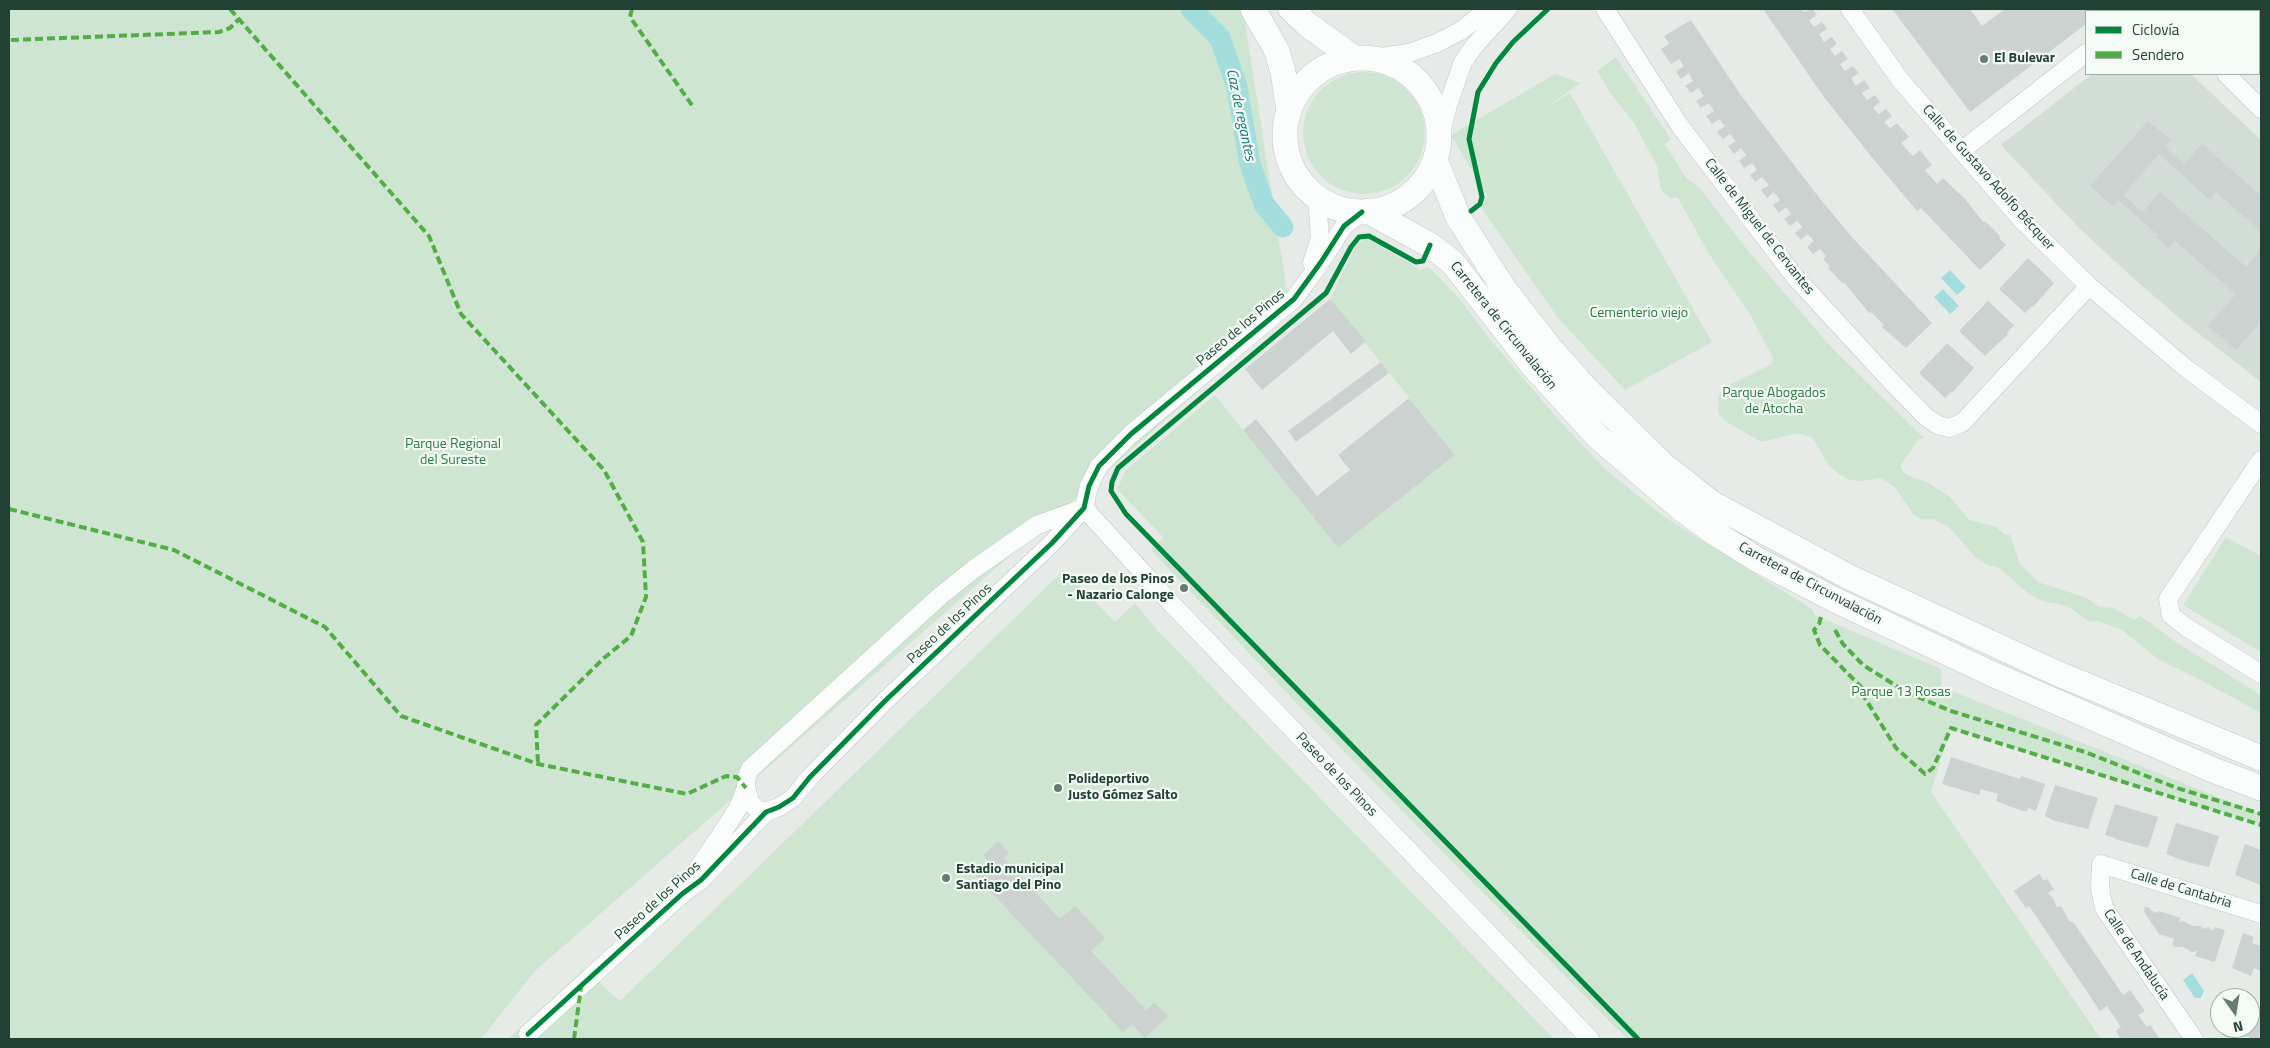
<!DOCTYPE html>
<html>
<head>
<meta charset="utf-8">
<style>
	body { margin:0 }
	#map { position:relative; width:2270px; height:1048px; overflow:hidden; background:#e6ebe8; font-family:"Titillium Web",sans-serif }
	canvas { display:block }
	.frame { position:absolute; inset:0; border:10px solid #214134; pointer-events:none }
	.legend { position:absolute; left:2085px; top:10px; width:175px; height:65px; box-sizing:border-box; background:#f4faf6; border:1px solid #a0b0a8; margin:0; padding:6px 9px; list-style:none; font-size:15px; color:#214134 }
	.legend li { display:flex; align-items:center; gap:10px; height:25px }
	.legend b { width:25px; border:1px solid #a0b0a8 }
	.north { position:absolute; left:2210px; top:988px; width:50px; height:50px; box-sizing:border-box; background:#f4faf6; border:1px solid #a0b0a8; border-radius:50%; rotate:167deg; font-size:14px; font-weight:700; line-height:20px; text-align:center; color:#214134 }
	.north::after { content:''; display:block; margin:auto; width:18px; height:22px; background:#667c73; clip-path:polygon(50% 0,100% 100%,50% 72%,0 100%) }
</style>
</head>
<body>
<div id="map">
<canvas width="2270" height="1048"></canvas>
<div class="frame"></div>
<ul class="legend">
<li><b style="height:6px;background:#00873e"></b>Ciclovía</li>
<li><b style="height:6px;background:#52ad45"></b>Sendero</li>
</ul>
<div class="north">N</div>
</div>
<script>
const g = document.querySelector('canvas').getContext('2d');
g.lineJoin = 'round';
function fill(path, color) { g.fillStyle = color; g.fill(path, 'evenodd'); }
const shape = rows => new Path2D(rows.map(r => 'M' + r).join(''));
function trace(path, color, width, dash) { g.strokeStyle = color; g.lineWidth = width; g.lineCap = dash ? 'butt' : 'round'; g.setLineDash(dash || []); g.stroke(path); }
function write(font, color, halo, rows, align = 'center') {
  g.font = font + ' "Titillium Web",sans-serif'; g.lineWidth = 4.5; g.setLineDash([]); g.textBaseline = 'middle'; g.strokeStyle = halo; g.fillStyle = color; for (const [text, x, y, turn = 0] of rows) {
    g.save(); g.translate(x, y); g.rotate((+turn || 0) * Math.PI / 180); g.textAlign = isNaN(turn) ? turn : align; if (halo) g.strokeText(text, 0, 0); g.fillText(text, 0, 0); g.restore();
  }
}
fill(shape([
	[2092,74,2191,74,2261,140,2261,382,2184,322,2133,278,2078,227,2001,145]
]), '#d3ddd7');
fill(shape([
	[9,9,1243,9,1290,311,535,971,481,1039,9,1039],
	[1616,57,1671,139,1665,144,1686,178,1699,187,1749,252,1833,349,1924,438,1918,440,1914,446,1900,466,1902,470,1907,475,1929,483,1951,498,1969,520,1997,527,2003,534,2010,535,2020,564,2038,582,2087,598,2100,607,2113,608,2133,619,2136,619,2139,615,2179,644,2261,695,2261,713,2195,677,2159,660,2122,630,2098,621,2089,622,2068,606,2042,601,2030,595,1998,567,1990,566,1976,558,1948,526,1932,519,1923,520,1913,514,1895,487,1880,478,1860,481,1849,480,1838,473,1829,466,1812,437,1797,433,1762,442,1726,422,1719,414,1718,403,1719,395,1725,387,1772,364,1773,358,1751,316,1709,254,1678,198,1670,198,1661,190,1657,166,1634,123,1611,94,1597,71],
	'1303 133a61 61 0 1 1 122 0a61 61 0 1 1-122 0Z',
	[1555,74,1581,83,1545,108,1570,93,1712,342,1625,390,1558,318,1482,209,1487,196,1451,135],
	[1366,238,1421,270,1428,267,1437,275,1463,303,1489,338,1558,419,1605,469,1663,516,1812,609,1815,615,1941,669,1942,685,1939,686,2261,814,2261,825,1951,728,1931,792,2101,1039,1627,1039,1303,710,1151,550,1163,537,1117,489,1126,470,1215,395,1338,548,1455,455,1330,299,1357,244],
	[2226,537,2261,556,2261,652,2183,605],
	[1064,570,1115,622,1135,603,1158,631,1554,1039,508,1039,584,969,620,1001]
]), '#cee6d1');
fill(shape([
	[1950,270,1966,287,1957,295,1941,278],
	[1943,289,1959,306,1950,314,1934,297],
	[2192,973,2204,991,2201,998,2195,998,2183,980]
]), '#a3dddd');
trace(shape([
	[1191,9,1220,38,1237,87,1250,164,1264,204,1283,227]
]), '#a3dddd', 21);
fill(shape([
	[1763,9,1802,9,1804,12,1813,9,1817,15,1809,20,1814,27,1822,22,1827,29,1819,34,1824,42,1832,37,1837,44,1830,49,1835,56,1842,51,1848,59,1840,64,1845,71,1853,66,1859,73,1851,78,1856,86,1864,80,1870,88,1862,93,1867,100,1875,95,1880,102,1873,108,1879,114,1886,109,1892,116,1884,122,1890,128,1897,123,1909,137,1901,143,1913,156,1920,150,1932,165,1925,170,1937,184,1943,178,1965,199,1984,223,1985,221,2000,236,1999,238,2006,245,1980,270,1921,208,1917,211,1870,155,1824,97],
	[1892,9,1970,9,1982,26,2005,9,2107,9,2104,11,2086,11,2086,24,1970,112],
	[1691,20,1740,94,1817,195,1851,236,1932,323,1906,348,1882,327,1884,325,1871,312,1869,313,1844,282,1843,284,1828,268,1830,266,1823,259,1826,256,1820,249,1813,254,1807,247,1814,241,1808,234,1801,240,1795,233,1802,227,1797,221,1790,226,1784,219,1791,214,1786,207,1779,213,1773,205,1780,200,1774,192,1767,198,1761,190,1769,185,1762,177,1755,182,1750,175,1757,170,1752,163,1744,168,1739,161,1746,155,1741,148,1734,154,1728,146,1736,141,1730,134,1723,139,1717,132,1725,126,1719,119,1712,124,1706,116,1714,111,1709,103,1701,108,1696,101,1704,96,1698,88,1691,93,1685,86,1693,81,1689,73,1681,79,1676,71,1684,66,1679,59,1671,64,1661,49,1669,44,1664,36],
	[2148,121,2171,140,2165,147,2184,164,2202,144,2261,196,2261,231,2216,192,2210,200,2159,154,2123,195,2143,212,2160,192,2246,267,2261,250,2261,321,2236,350,2208,326,2236,294,2175,241,2168,248,2156,237,2158,235,2118,200,2113,206,2090,186],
	[2028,258,2054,283,2033,307,2032,306,2025,313,1999,289],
	[1330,299,1366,341,1351,354,1333,331,1262,390,1245,369],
	[1988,301,2014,325,2007,333,2008,334,1985,356,1959,331],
	[1947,343,1974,368,1953,392,1952,391,1945,398,1919,373],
	[1381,362,1389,373,1296,442,1288,431],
	[1409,398,1455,455,1338,548,1243,430,1256,419,1317,496,1350,470,1338,455],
	[1951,757,2020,779,2021,776,2045,784,2036,811,2028,808,2027,812,2011,807,1996,801,1998,794,1981,789,1979,795,1942,784],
	[2055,785,2098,798,2088,829,2055,821,2045,816],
	[2115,804,2158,817,2148,848,2115,839,2115,838,2105,835],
	[2176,823,2219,836,2209,867,2187,862,2166,854],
	[998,841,1009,853,1003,858,1060,919,1075,906,1105,938,1091,951,1146,1010,1154,1003,1168,1016,1145,1038,1132,1024,1123,1032,976,876,990,863,983,855],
	[2245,844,2261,850,2261,885,2235,875],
	[2039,874,2044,881,2047,879,2054,889,2048,893,2053,898,2057,907,2061,906,2069,921,2074,923,2123,995,2130,990,2145,1011,2138,1015,2147,1027,2150,1025,2160,1039,2121,1039,2116,1031,2121,1027,2107,1006,2100,1011,2029,906,2026,908,2014,891],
	[2145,907,2148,907,2152,911,2158,913,2159,911,2181,918,2179,922,2183,921,2193,926,2201,926,2202,929,2208,927,2213,931,2215,927,2225,930,2215,962,2195,956,2197,951,2192,952,2183,947,2175,947,2172,944,2174,939,2159,934,2144,912],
	[2243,933,2254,937,2252,943,2261,946,2261,971,2254,968,2251,976,2232,968],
	[2220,992,2237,998,2220,998,2220,1017,2213,1015],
	[2250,1003,2261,1007,2261,1039,2254,1039,2234,1032,2235,1028,2250,1028]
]), '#ccd2cf');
const minor = shape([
	[1605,9,1680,126,1795,277,1889,379,1926,417,1938,425,1949,428,1962,423,2089,286],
	[1850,9,1901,81,2021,219,2089,286,2187,369,2261,424],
	[2162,9,2164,11],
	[2140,11,2143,9],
	[1375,58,1409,53,1437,43,1462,30,1488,9],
	[2226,74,2261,109],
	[1440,137,1448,105,1463,62,1475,45,1508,9],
	[1961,151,2086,53],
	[1312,263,1320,238,1317,197],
	[2261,460,2168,599,2171,615,2186,627,2261,674],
	[1084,508,1169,601,1590,1039],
	[766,812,757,809,750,802,746,788,746,779,750,769,939,597,974,569,1037,525,1081,509],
	[688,883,728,824,738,808,746,788],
	[528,1034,682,894,701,880,766,812,779,807,793,798,810,777,886,700,1052,543,1084,508,1089,486,1099,466,1131,434,1294,299,1321,262,1344,226,1362,212],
	[2194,1039,2104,908,2100,888,2101,864,2261,914]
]);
const secondary = shape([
	[1253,9,1277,51,1283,72,1289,111],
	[1291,9,1308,25,1354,58],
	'1285 135a77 77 0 1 1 154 0a77 77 0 1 1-154 0Z',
	[1435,160,1458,217,1504,289,1550,348,1587,390,1662,464,1713,504,1849,577,2054,672,2261,758],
	[1368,211,1430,245,1452,262,1534,367,1598,437,1683,510,1715,533,1758,560,1835,600,1990,673,2213,770,2261,788]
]);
trace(minor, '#c3c8c5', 19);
trace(secondary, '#c1c9c5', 26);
trace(minor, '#fbfcfc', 18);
trace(secondary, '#fbfcfc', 25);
trace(shape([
	[230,9,429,236,461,314,604,470,643,542,646,597,631,636,604,658,536,725,538,764],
	[632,9,630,17,694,108],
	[11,40,219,32,230,28,239,19],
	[9,509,174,550,325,627,401,716,538,764,687,794,726,776,737,777,746,788],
	[1821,617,1819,624,1814,630,1820,645,1862,688,1863,695,1896,748,1925,774,1933,768,1951,728,2261,825],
	[1835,630,1843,644,1863,665,1906,692,1951,711,2085,752,2177,788,2261,814],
	[574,1039,581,987]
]), '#52ad45', 4, [8, 4]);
trace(shape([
	[1471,211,1480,204,1482,197,1469,139,1478,92,1496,63,1513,42,1548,9],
	[1430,245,1423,261,1416,262,1369,236,1359,237,1351,247,1326,293,1118,468,1112,482,1111,491,1126,514,1638,1039],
	[528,1034,682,894,701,880,766,812,779,807,793,798,810,777,886,700,1052,543,1084,508,1089,486,1099,466,1131,434,1294,299,1321,262,1344,226,1362,212]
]), '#00873e', 5);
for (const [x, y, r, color] of [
	[1984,59,5,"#667c73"],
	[1184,588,5,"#667c73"],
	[1058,788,5,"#667c73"],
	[946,878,5,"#667c73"]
]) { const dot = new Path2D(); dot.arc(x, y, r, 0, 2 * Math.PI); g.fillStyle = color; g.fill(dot); trace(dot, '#f4faf6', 2); }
write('bold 14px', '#214134', '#f4faf6', [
	["El Bulevar",1994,59],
	["Paseo de los Pinos",1174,580,"right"],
	["- Nazario Calonge",1174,596,"right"],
	["Polideportivo",1068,780],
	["Justo Gómez Salto",1068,796],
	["Estadio municipal",956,870],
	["Santiago del Pino",956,886]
], 'left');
write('14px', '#214134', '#f4faf6', [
	["Calle de Gustavo Adolfo Bécquer",1988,178,48],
	["Calle de Miguel de Cervantes",1759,227,52],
	["Carretera de Circunvalación",1503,326,51],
	["Paseo de los Pinos",1241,328,-40],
	["Carretera de Circunvalación",1810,584,28],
	["Paseo de los Pinos",950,624,-43],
	["Paseo de los Pinos",1336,775,46],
	["Calle de Cantabria",2181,889,17],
	["Paseo de los Pinos",658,901,-42],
	["Calle de Andalucía",2136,955,56]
]);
write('14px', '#277c3b', '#f4faf6', [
	["Cementerio viejo",1639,314],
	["Parque Abogados",1774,394],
	["de Atocha",1774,410],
	["Parque Regional",453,445],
	["del Sureste",453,461],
	["Parque 13 Rosas",1901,693]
]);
write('italic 15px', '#157b7d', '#f4faf6', [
	["Caz de regantes",1240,115,78]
]);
</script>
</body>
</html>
